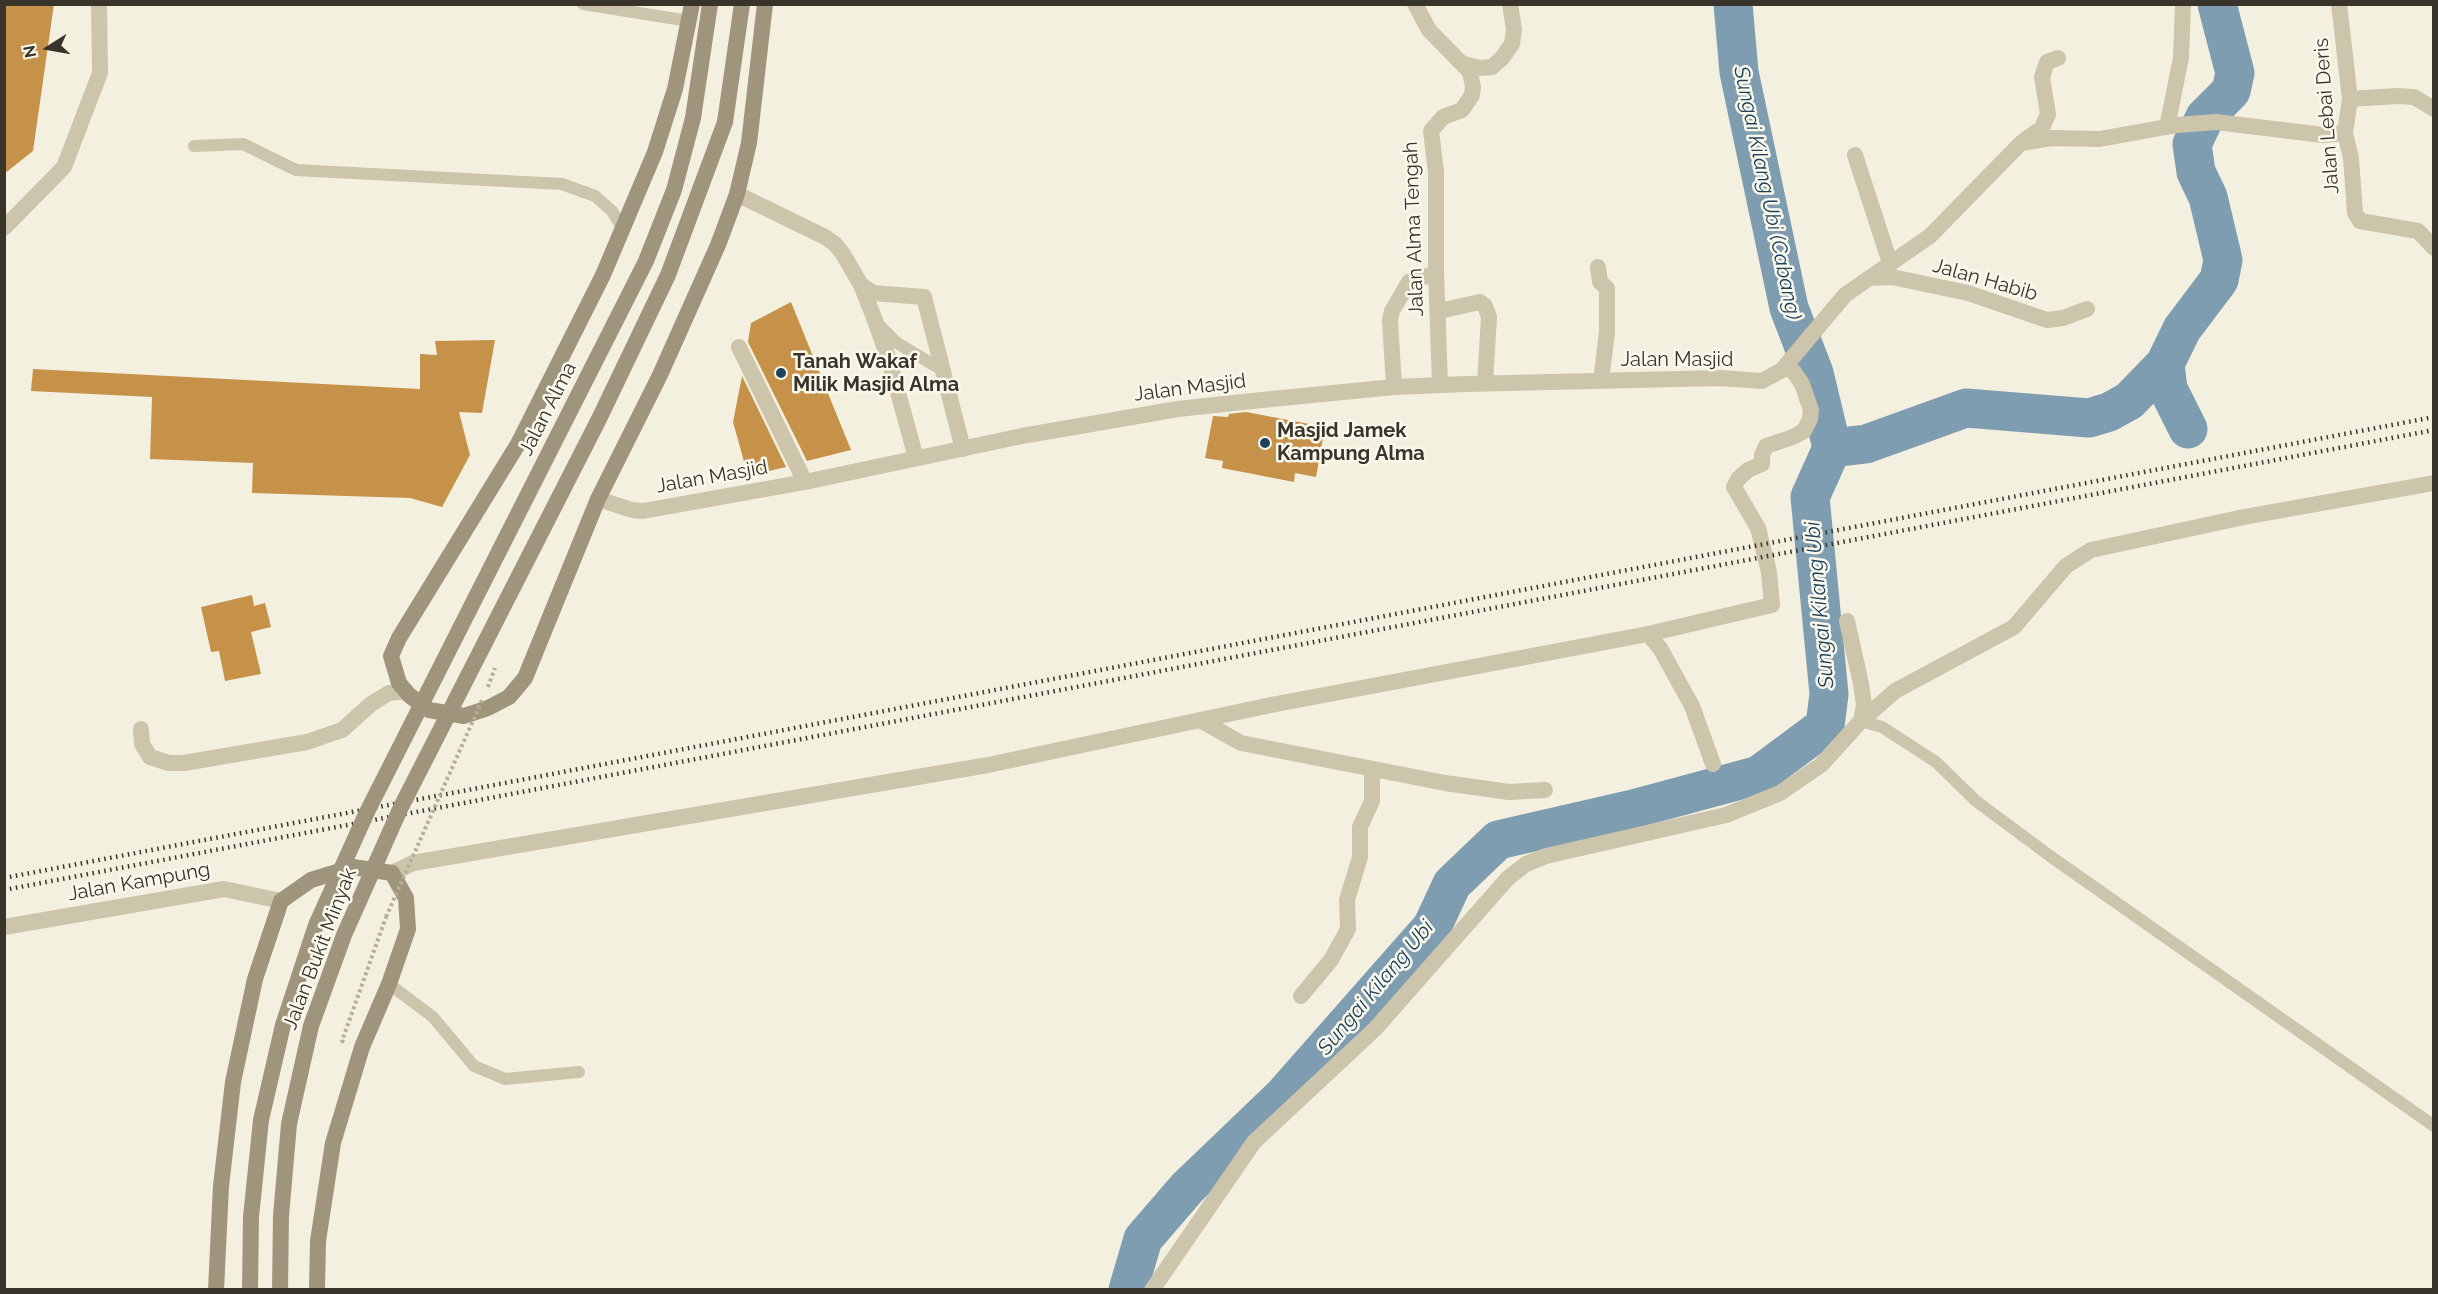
<!DOCTYPE html>
<html>
<head>
<meta charset="utf-8">
<style>
	body { margin:0 }
	#map { position:relative; width:2438px; height:1294px; overflow:hidden; background:#f3f0df; font-family:Raleway,sans-serif }
	canvas { display:block }
	.frame { position:absolute; inset:0; border:6px solid #39342a; pointer-events:none }
	.north { position:absolute; left:18px; top:18px; width:60px; height:60px; -webkit-text-stroke:4px #faf8ec; paint-order:stroke; rotate:259deg; font-size:16px; font-weight:700; line-height:24px; text-align:center; color:#39342a }
	.north::after { content:''; display:block; margin:auto; width:21px; height:27px; background:#39342a; clip-path:polygon(50% 0,100% 100%,50% 72%,0 100%) }
</style>
</head>
<body>
<div id="map">
<canvas width="2438" height="1294"></canvas>
<div class="frame"></div>
<div class="north">N</div>
</div>
<script>
const g = document.querySelector('canvas').getContext('2d');
g.lineJoin = 'round';
const shape = rows => new Path2D(rows.map(r => 'M' + r).join(''));
function trace(path, color, width, dash) { g.strokeStyle = color; g.lineWidth = width; g.lineCap = dash ? 'butt' : 'round'; g.setLineDash(dash || []); g.stroke(path); }
function fill(path, color) { g.fillStyle = color; g.fill(path, 'evenodd'); }
function write(font, color, halo, rows, align = 'center') {
  g.font = font + ' Raleway,sans-serif'; g.lineWidth = 5; g.setLineDash([]); g.textBaseline = 'middle'; g.strokeStyle = halo; g.fillStyle = color; for (const [text, x, y, turn = 0] of rows) {
    g.save(); g.translate(x, y); g.rotate((+turn || 0) * Math.PI / 180); g.textAlign = isNaN(turn) ? turn : align; if (halo) g.strokeText(text, 0, 0); g.fillText(text, 0, 0); g.restore();
  }
}
trace(shape([
	[1733,4,1739,72,1789,308,1814,373,1832,448],
	[2165,364,2168,389,2188,429],
	[1128,1290,1143,1239,1187,1188,1284,1095,1432,927,1452,884,1498,840,1633,809,1759,775,1825,726,1829,694,1810,497,1832,448,1866,444,1966,408,2089,418,2109,412,2129,401,2165,364,2182,329,2219,280,2223,260,2208,197,2196,172,2192,144,2205,117,2231,91,2235,73,2217,4]
]), '#7e9db0', 39);
fill(shape([
	[4,4,54,4,33,151,4,174],
	[791,302,851,450,807,461,748,342,751,323],
	[495,340,482,413,459,412,470,455,442,507,410,498,252,493,253,463,150,459,152,397,31,391,33,369,420,389,420,354,437,355,435,341],
	[742,376,786,467,748,476,733,422],
	[1246,412,1325,427,1316,477,1295,473,1294,482,1222,468,1223,461,1205,458,1213,416,1228,417,1229,414],
	[252,595,254,606,265,603,271,627,251,632,261,674,225,681,219,651,211,652,201,607]
]), '#c6924a');
trace(shape([
	[488,687,495,668],
	[344,1042,342,1041,386,917]
]), '#b7af95', 4, [3, 3]);
trace(shape([
	[583,4,689,21],
	[194,146,243,144,296,170,562,184,595,196,612,211,623,229],
	[877,323,897,343,944,371],
	[1861,721,1882,727,1936,762,1976,801,2050,856,2434,1126],
	[389,984,433,1017,474,1066,505,1079,579,1072]
]), '#ccc5ab', 12);
trace(shape([
	[1415,4,1429,30,1470,72,1473,87,1472,95,1462,110,1443,117,1431,131,1436,172,1436,270,1440,385],
	[2339,4,2350,99,2345,133,2351,158,2355,213,2360,221,2418,231,2434,248],
	[1464,64,1479,68,1492,67,1502,58,1512,44,1514,29,1510,4],
	[2350,99,2397,96,2414,97,2434,109],
	[2167,127,2181,58,2183,4],
	[2025,140,2042,128,2048,114,2042,77,2047,62,2058,58],
	[1855,155,1890,263],
	[737,194,825,237,835,244,843,254,861,285,873,315,889,360,916,458],
	[4,228,64,167,100,73,99,4],
	[1598,267,1600,282,1607,288,1607,332,1601,381],
	[1869,278,1892,277,1968,293,2047,320,2063,318,2087,309],
	[861,285,873,293,924,297,963,449],
	[1439,311,1480,302,1485,306,1489,317,1485,383],
	[739,347,805,482],
	[1394,387,1390,320,1392,311,1409,282,1421,277,1436,275],
	[598,499,632,510,643,511,805,482,1022,436,1178,409,1252,401,1394,387,1466,384,1720,378,1762,381,1782,370,1845,295,1930,236,2021,143,2052,138,2100,139,2177,125,2216,122,2323,135,2345,133],
	[1847,621,1861,684,1864,705,1861,721],
	[1648,634,1772,605,1769,572,1758,528,1734,487,1738,479,1748,470,1762,464,1762,455,1766,446,1793,437,1804,431,1810,419,1811,410,1802,384,1794,372,1785,367],
	[1200,720,1241,743,1445,783,1509,792,1545,790],
	[141,729,142,744,150,757,169,763,184,763,307,742,342,730,371,704,389,693,406,691],
	[392,873,413,863,988,765,1271,705,1648,634,1660,648,1692,706,1713,764],
	[4,927,224,889,281,901],
	[1301,996,1331,960,1348,929,1347,900,1360,857,1360,827,1372,801,1372,769],
	[1152,1290,1254,1142,1375,1029,1508,878,1526,864,1546,856,1726,815,1780,793,1821,765,1861,721,1895,691,2014,627,2066,566,2091,550,2244,517,2434,483]
]), '#ccc5ab', 16);
trace(shape([
	[692,4,675,89,655,152,603,275,518,444,399,638,391,656,399,683,409,695,429,710,464,716,488,708,509,697,525,678,598,499,660,375,718,245,737,194,749,143,765,4],
	[693,118,710,4],
	[725,122,742,4],
	[216,1290,221,1186,233,1082,255,979,281,901,311,880,353,867,392,873,406,898,408,929,389,984,362,1047,333,1143,318,1241,317,1290]
]), '#9f957c', 16);
trace(shape([
	[4,878,2434,417],
	[4,890,2434,430]
]), '#39342a', 4.5, [1.5, 4.5]);
trace(shape([
	[386,917,483,698]
]), '#b7af95', 4, [3, 3]);
trace(shape([
	[250,1290,251,1217,261,1120,283,1025,316,925,367,812,646,261,674,190,693,118],
	[280,1290,281,1216,289,1124,311,1026,344,935,401,807,599,419,668,275,725,122]
]), '#9f957c', 16);
for (const [x, y, r, color] of [
	[781,373,6,"#1f435b"],
	[1265,443,6,"#1f435b"]
]) { const dot = new Path2D(); dot.arc(x, y, r, 0, 2 * Math.PI); g.fillStyle = color; g.fill(dot); trace(dot, '#faf8ec', 2); }
write('20px', '#39342a', '#faf8ec', [
	["Jalan Lebai Deris",2327,116,-94],
	["Jalan Alma Tengah",1414,229,-92],
	["Jalan Habib",1985,280,16],
	["Jalan Masjid",1677,360],
	["Jalan Masjid",1190,388,-7],
	["Jalan Alma",548,409,-63],
	["Jalan Masjid",712,477,-10],
	["Jalan Kampung",139,882,-10],
	["Jalan Bukit Minyak",320,949,-69]
]);
write('bold 20px', '#39342a', '#faf8ec', [
	["Tanah Wakaf",793,362],
	["Milik Masjid Alma",793,385],
	["Masjid Jamek",1277,431],
	["Kampung Alma",1277,454]
], 'left');
write('italic 21px', '#1f435b', '#faf8ec', [
	["Sungai Kilang Ubi (Cabang)",1767,193,78],
	["Sungai Kilang Ubi",1820,605,-95],
	["Sungai Kilang Ubi",1376,988,-50]
]);
</script>
</body>
</html>
